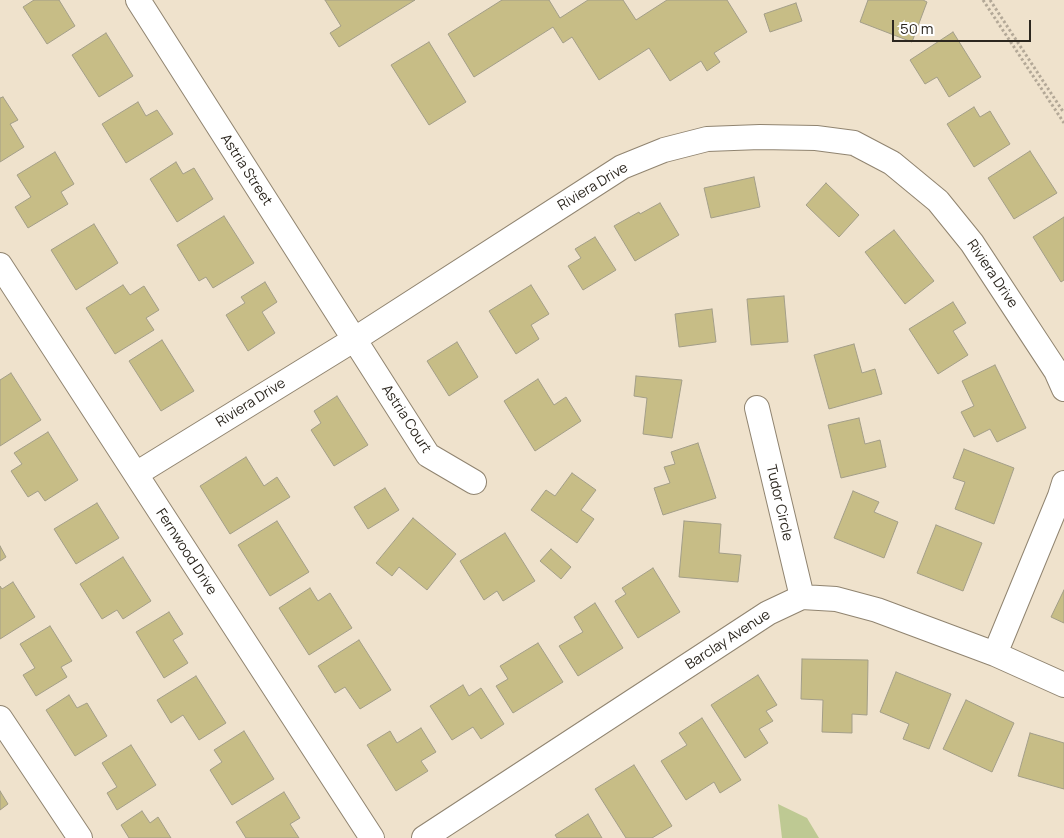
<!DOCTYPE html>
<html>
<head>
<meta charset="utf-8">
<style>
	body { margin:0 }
	#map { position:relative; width:1064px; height:838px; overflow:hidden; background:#efe2cc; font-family:Manrope,sans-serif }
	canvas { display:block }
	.scale { position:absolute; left:892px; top:20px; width:139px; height:22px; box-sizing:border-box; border:2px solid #2c271f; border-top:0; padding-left:6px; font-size:15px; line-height:18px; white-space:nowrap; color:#2c271f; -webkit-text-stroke:4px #fff; paint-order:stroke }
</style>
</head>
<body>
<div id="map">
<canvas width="1064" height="838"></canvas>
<div class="scale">50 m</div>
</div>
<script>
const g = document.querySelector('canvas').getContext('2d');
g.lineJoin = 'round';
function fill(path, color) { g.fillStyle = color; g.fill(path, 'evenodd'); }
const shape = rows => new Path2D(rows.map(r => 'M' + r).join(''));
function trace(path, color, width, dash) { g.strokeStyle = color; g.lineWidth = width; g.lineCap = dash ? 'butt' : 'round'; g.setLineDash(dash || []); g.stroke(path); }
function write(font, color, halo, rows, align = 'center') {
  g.font = font + ' Manrope,sans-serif'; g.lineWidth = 4; g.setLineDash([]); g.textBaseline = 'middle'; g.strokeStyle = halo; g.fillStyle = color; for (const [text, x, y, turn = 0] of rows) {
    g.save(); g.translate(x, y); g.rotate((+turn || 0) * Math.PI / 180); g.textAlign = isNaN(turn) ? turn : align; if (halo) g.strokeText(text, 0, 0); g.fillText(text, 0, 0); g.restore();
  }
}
fill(shape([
	[778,804,807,818,819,838,782,838]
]), '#bec993');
const building = shape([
	[34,0,59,0,75,26,47,44,23,7,34,0],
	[325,0,415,0,339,47,330,33,341,26,325,0],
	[502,0,549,0,560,18,588,0,623,0,636,20,667,0,727,0,747,32,714,53,720,62,707,71,701,61,670,81,649,48,599,80,572,37,563,43,553,27,474,77,448,34,502,0],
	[868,0,923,0,927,2,912,42,860,22,868,0],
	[796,3,802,21,770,32,764,14,796,3],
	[953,32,981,77,949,97,937,77,925,84,910,60,953,32],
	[106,33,133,76,99,97,72,55,106,33],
	[429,42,466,102,429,125,391,65,429,42],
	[3,97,18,120,10,124,24,147,0,162,0,98,3,97],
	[138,102,146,116,157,110,173,134,126,163,102,124,138,102],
	[974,107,980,117,990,111,1010,144,974,167,947,124,974,107],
	[1030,151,1057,193,1014,219,988,178,1030,151],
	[55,152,74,184,61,192,68,204,28,228,15,207,31,197,17,175,55,152],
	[176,162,183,174,194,168,213,199,177,222,150,179,176,162],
	[754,177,760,207,711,218,704,188,754,177],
	[826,183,859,215,839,237,806,205,826,183],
	[660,203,679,235,635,261,614,226,639,212,640,214,660,203],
	[224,216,254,263,213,288,206,277,199,281,177,245,224,216],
	[1064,217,1064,280,1061,282,1033,237,1064,217],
	[94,224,118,263,76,290,51,250,94,224],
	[894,230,934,281,905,304,865,252,894,230],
	[595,237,616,270,583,290,568,266,581,258,575,249,595,237],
	[265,282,277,302,262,312,275,333,248,351,226,315,245,303,241,297,265,282],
	[123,285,130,295,144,286,159,310,146,318,154,330,115,354,86,308,123,285],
	[531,285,549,314,531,325,539,339,516,354,489,311,531,285],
	[784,296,788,342,751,345,747,299,784,296],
	[953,302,966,323,953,331,968,355,938,374,909,329,953,302],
	[712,309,716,342,679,347,675,314,712,309],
	[162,340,194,391,161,411,129,361,162,340],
	[457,342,478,377,449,396,427,361,457,342],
	[854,344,862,373,875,369,882,394,829,409,814,355,854,344],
	[995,365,1026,428,997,442,990,429,974,437,961,412,974,406,962,381,995,365],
	[11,373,41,420,0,446,0,380,11,373],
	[636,376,682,380,672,438,643,434,647,398,634,396,636,376],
	[538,379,554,405,566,397,581,421,535,451,504,401,538,379],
	[337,396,368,445,334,466,311,430,321,423,314,411,337,396],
	[859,418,865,444,880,440,886,467,841,478,828,425,859,418],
	[48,432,78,480,45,501,38,491,28,497,11,471,22,464,14,453,48,432],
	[698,443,716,498,663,515,654,488,670,483,664,467,675,464,671,452,698,443],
	[964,449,1014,468,994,524,955,509,965,482,953,478,964,449],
	[246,457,264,486,277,477,290,497,230,534,200,486,246,457],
	[572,473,596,490,581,510,594,519,577,543,531,510,546,490,555,496,572,473],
	[385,488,399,510,368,529,354,507,385,488],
	[853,491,879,502,874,512,898,522,884,558,834,538,853,491],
	[97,503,119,538,76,564,54,529,97,503],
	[413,518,456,554,427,590,399,567,392,576,376,563,413,518],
	[277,521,309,572,270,596,238,545,277,521],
	[684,521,721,524,719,553,741,555,738,582,679,577,684,521],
	[936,525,982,543,963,591,917,573,936,525],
	[505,533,535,581,503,601,497,591,484,600,460,561,505,533],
	[0,546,6,557,0,561,0,546],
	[551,549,571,567,561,579,540,561,551,549],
	[123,557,151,601,123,619,117,610,102,619,80,584,123,557],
	[653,568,680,612,638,638,615,601,626,594,622,588,653,568],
	[13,582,35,617,0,639,0,586,2,589,13,582],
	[310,588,318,601,330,593,352,628,309,655,279,608,310,588],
	[1064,590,1064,623,1051,617,1064,590],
	[595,603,623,648,578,676,559,646,583,632,574,617,595,603],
	[169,612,183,634,173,640,188,663,164,678,136,632,169,612],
	[50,626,72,661,61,667,67,677,36,696,23,675,35,668,20,644,50,626],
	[359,640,391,690,360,709,345,687,335,693,318,666,359,640],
	[538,643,563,682,513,713,496,686,508,679,500,666,538,643],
	[802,659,868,660,867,715,852,714,852,733,822,732,823,700,801,699,802,659],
	[896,672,951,694,929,749,903,739,909,724,880,712,896,672],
	[758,675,777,705,766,711,773,721,759,729,768,743,745,758,711,705,758,675],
	[196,676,226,723,199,740,183,715,171,723,157,700,196,676],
	[463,685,469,696,481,688,504,724,481,739,473,727,452,740,430,706,463,685],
	[69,695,77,708,87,703,107,736,75,756,46,710,69,695],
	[966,700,1014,723,992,772,943,749,966,700],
	[702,718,741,780,720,793,714,782,686,800,661,761,687,745,679,733,702,718],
	[421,728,436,752,421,761,428,771,396,791,367,745,390,731,397,743,421,728],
	[244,731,274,779,232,805,210,770,222,762,214,750,244,731],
	[1030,733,1064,743,1064,789,1018,776,1030,733],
	[131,745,156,785,117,810,107,793,117,787,102,763,131,745],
	[634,765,672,826,652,838,626,838,595,789,634,765],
	[0,791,8,804,0,810,0,791],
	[284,792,300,818,290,824,299,838,246,838,236,822,284,792],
	[142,811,150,823,158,817,171,838,129,838,121,825,142,811],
	[588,814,602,838,557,838,555,835,588,814]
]);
fill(building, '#c7bd86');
trace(building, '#a39e88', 1);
const minor = shape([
	[138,0,428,455,474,482],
	[0,265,372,838],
	[757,408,802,597],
	[136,474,355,339,622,167,664,150,707,139,760,137,816,138,854,143,892,163,938,201,972,243,1056,371,1064,389],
	[995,654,1060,496,1064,483],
	[0,718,80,838],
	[424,838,768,613,802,597,836,599,877,610,995,654,1064,685]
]);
trace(minor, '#908470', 26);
trace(shape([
	[983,0,1064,123],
	[990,0,1064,113]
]), '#b3a897', 3, [2.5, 2.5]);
trace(minor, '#fff', 24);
write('14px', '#2c271f', '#fff', [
	["Astria Street",246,170,57],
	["Riviera Drive",593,187,-31],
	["Riviera Drive",992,274,56],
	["Riviera Drive",251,403,-32],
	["Astria Court",406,419,57],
	["Tudor Circle",779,503,77],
	["Fernwood Drive",186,552,57],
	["Barclay Avenue",728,640,-33]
]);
</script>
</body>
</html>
